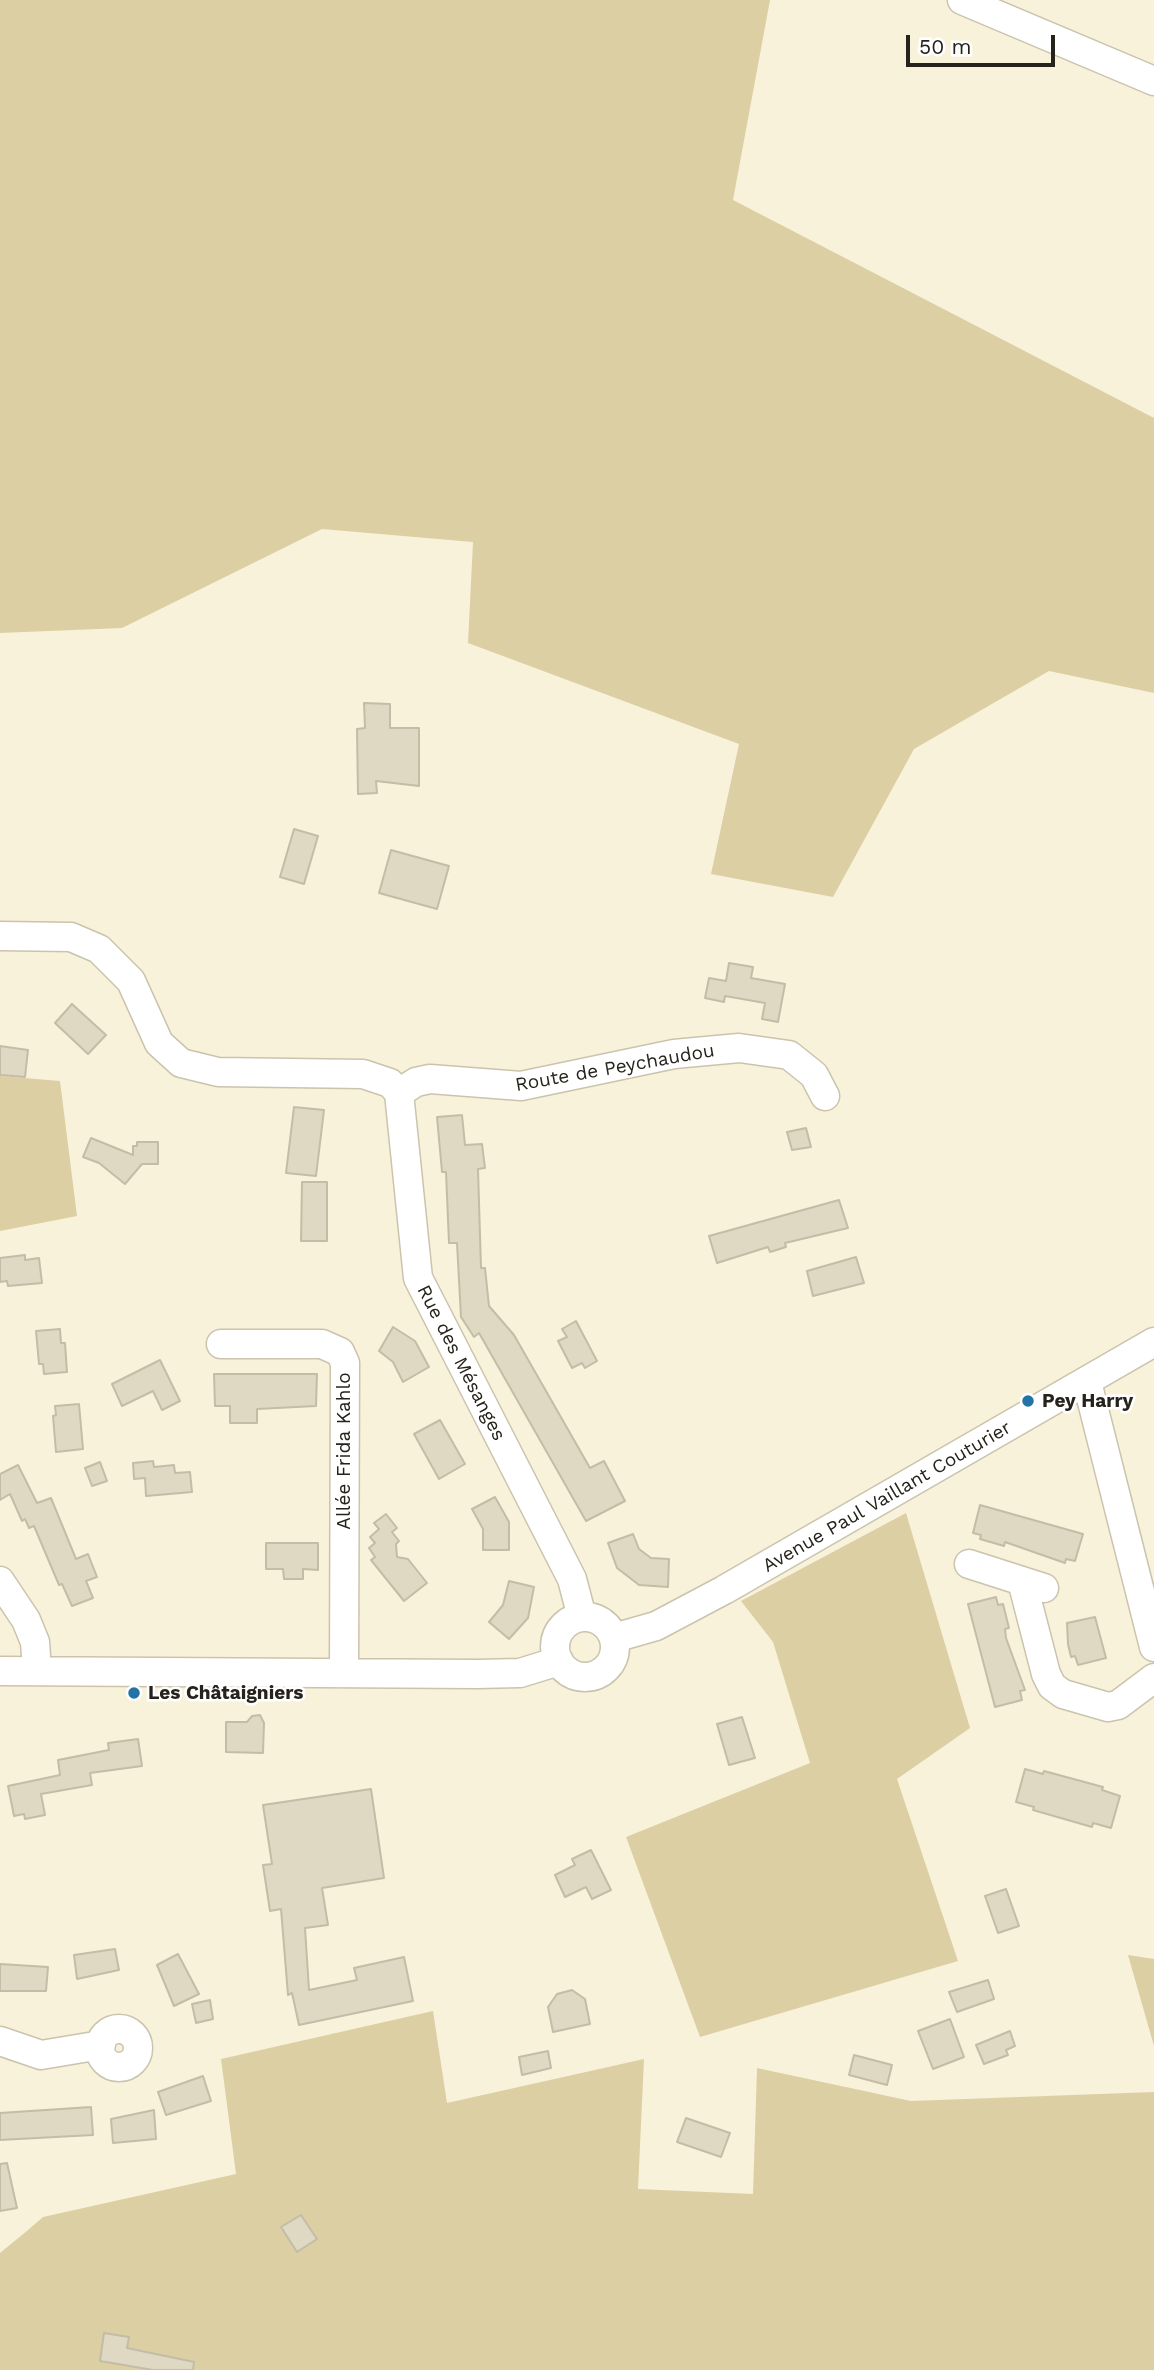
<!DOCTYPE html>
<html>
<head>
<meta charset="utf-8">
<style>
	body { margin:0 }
	#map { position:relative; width:1154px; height:2370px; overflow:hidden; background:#f9f2db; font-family:"Work Sans",sans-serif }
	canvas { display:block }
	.scale { position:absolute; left:906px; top:35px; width:149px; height:32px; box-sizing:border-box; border:4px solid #25231b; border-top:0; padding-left:9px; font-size:21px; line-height:24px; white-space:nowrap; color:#25231b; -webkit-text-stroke:5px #fff; paint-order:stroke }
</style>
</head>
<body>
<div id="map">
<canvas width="1154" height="2370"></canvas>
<div class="scale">50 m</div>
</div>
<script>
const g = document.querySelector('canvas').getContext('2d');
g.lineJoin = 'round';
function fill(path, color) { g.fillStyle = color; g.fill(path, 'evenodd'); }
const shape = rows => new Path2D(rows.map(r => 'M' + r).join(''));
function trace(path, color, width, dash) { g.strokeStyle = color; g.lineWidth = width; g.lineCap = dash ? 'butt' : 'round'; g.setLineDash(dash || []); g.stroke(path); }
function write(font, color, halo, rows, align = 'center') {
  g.font = font + ' "Work Sans",sans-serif'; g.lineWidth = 5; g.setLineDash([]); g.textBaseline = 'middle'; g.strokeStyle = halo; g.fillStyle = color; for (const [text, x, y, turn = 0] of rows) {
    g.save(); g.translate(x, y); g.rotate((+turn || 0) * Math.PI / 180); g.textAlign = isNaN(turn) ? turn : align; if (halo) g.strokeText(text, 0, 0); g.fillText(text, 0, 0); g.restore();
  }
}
fill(shape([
	[0,0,770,0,733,200,1154,418,1154,693,1049,671,914,749,833,897,711,874,739,744,468,643,473,542,322,529,122,628,0,633],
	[0,1076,60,1081,77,1216,0,1231],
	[906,1513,970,1728,897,1779,958,1961,700,2037,626,1837,810,1763,773,1642,741,1601],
	[1128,1955,1154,1959,1154,2046],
	[433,2011,447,2103,644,2059,638,2189,753,2194,757,2068,911,2101,1154,2092,1154,2370,0,2370,0,2253,28,2230,43,2217,236,2174,221,2059]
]), '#dccfa3');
const building = shape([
	[364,703,390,704,390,728,419,728,419,786,376,781,377,793,358,794,357,729,365,728,364,703],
	[294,829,318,836,304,884,280,877,294,829],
	[391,850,449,866,437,909,379,893,391,850],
	[729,963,753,967,751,978,785,984,778,1022,762,1019,765,1003,725,996,724,1002,705,998,709,978,726,981,729,963],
	[72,1004,106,1035,88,1054,55,1023,72,1004],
	[0,1046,28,1050,25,1077,0,1075,0,1046],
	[294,1107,324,1110,316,1176,286,1173,294,1107],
	[462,1115,465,1145,482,1144,485,1168,478,1169,481,1268,485,1268,489,1306,514,1335,590,1468,604,1461,625,1501,586,1521,479,1333,474,1337,461,1317,457,1243,449,1243,446,1172,442,1172,437,1117,462,1115],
	[806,1128,811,1147,792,1150,787,1132,806,1128],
	[91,1138,133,1155,133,1146,137,1146,137,1142,158,1142,158,1164,142,1164,125,1184,99,1163,83,1157,91,1138],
	[302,1182,327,1182,327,1241,301,1241,302,1182],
	[839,1200,848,1228,785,1243,786,1247,770,1252,768,1247,717,1263,709,1236,839,1200],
	[25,1255,25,1260,39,1258,42,1283,8,1286,7,1281,0,1282,0,1258,25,1255],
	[856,1257,864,1283,813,1296,807,1271,856,1257],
	[576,1321,597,1361,585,1368,582,1363,572,1368,558,1341,567,1337,562,1329,576,1321],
	[393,1327,415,1341,429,1367,403,1382,393,1362,379,1351,393,1327],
	[60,1329,61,1343,65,1343,67,1372,44,1374,43,1364,39,1364,36,1331,60,1329],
	[160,1360,180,1401,162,1410,153,1391,122,1406,112,1384,160,1360],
	[214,1374,317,1374,316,1406,257,1409,257,1423,230,1423,230,1406,215,1406,214,1374],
	[79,1404,83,1449,56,1452,53,1416,56,1415,55,1406,79,1404],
	[440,1420,465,1464,439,1479,414,1434,440,1420],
	[153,1461,154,1467,174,1465,175,1473,190,1472,192,1492,146,1496,145,1478,134,1479,133,1463,153,1461],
	[100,1462,107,1481,92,1486,85,1468,100,1462],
	[18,1465,37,1503,51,1498,76,1559,88,1554,97,1577,86,1581,93,1598,72,1606,62,1584,59,1585,34,1526,29,1528,25,1519,22,1521,10,1494,0,1500,0,1474,18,1465],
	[495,1497,509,1522,509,1550,483,1550,483,1529,472,1509,495,1497],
	[980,1505,1083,1534,1075,1561,1066,1559,1065,1563,1005,1542,1004,1546,980,1539,981,1535,973,1533,980,1505],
	[386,1514,397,1528,392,1532,399,1541,396,1544,397,1557,408,1559,427,1583,404,1601,371,1560,375,1557,369,1548,375,1543,370,1537,379,1529,374,1523,386,1514],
	[633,1534,639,1549,651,1558,669,1559,668,1587,639,1585,617,1568,608,1543,633,1534],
	[266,1543,318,1543,318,1570,303,1569,303,1579,284,1579,283,1569,266,1569,266,1543],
	[509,1581,534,1587,528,1618,509,1639,489,1622,503,1605,509,1581],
	[996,1597,998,1605,1003,1604,1009,1628,1005,1629,1006,1638,1025,1690,1020,1691,1022,1700,995,1707,968,1604,996,1597],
	[1095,1617,1106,1658,1078,1665,1075,1656,1071,1657,1068,1644,1067,1623,1095,1617],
	[260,1715,264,1723,263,1753,226,1752,226,1722,247,1722,252,1716,260,1715],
	[742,1717,755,1758,729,1765,717,1724,742,1717],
	[138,1739,142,1766,90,1773,92,1785,41,1794,45,1815,25,1819,24,1814,14,1816,8,1786,60,1775,58,1760,109,1750,108,1743,138,1739],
	[1025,1769,1043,1774,1044,1771,1103,1787,1102,1790,1120,1796,1111,1828,1093,1823,1092,1827,1033,1810,1034,1807,1016,1802,1025,1769],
	[371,1789,384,1878,322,1888,328,1925,305,1928,309,1990,357,1980,354,1968,404,1957,413,2001,299,2025,292,1993,288,1995,281,1909,270,1911,263,1865,272,1864,263,1805,371,1789],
	[591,1850,611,1890,592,1899,586,1887,565,1897,555,1875,575,1865,572,1859,591,1850],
	[1006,1889,1019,1926,998,1933,985,1896,1006,1889],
	[115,1949,119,1970,77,1979,74,1955,115,1949],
	[178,1954,199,1994,174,2006,157,1965,178,1954],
	[0,1964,48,1967,46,1991,0,1991,0,1964],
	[988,1980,994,1999,957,2012,949,1992,988,1980],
	[572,1990,585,1999,590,2024,553,2032,548,2007,557,1994,572,1990],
	[210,2000,213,2019,196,2023,192,2004,210,2000],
	[950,2019,964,2057,933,2069,918,2031,950,2019],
	[1010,2031,1015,2046,1006,2050,1008,2055,984,2064,976,2045,1010,2031],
	[548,2051,551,2068,522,2075,519,2057,548,2051],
	[854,2055,892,2065,887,2085,849,2075,854,2055],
	[203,2076,211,2101,166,2115,158,2092,203,2076],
	[91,2107,93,2135,0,2140,0,2113,91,2107],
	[154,2110,156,2139,113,2143,111,2119,154,2110],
	[686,2118,730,2133,721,2157,677,2142,686,2118],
	[7,2163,17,2208,0,2211,0,2164,7,2163],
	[301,2215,317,2239,297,2252,281,2227,301,2215],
	[104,2333,129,2337,127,2348,194,2362,193,2370,153,2370,100,2361,104,2333]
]);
fill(building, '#dfd8c2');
trace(building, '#c3bca7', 2);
const minor = shape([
	[962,0,1154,81],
	[0,936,71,937,99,949,131,981,159,1043,181,1063,218,1072,363,1074,390,1083,399,1093],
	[399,1093,418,1278,572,1579,582,1617],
	[399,1093,416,1082,430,1079,521,1086,674,1054,739,1048,789,1055,814,1075,825,1096],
	[221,1344,322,1344,340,1352,345,1363,344,1672],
	[1087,1382,1154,1647],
	[969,1564,1044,1588],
	[0,1581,26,1620,35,1642,37,1671],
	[1022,1581,1046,1674,1052,1686,1063,1694,1108,1707,1118,1705,1154,1678],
	'555 1647a30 30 0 1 1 60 0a30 30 0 1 1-60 0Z',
	[614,1638,656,1626,724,1590,1154,1342],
	[0,1671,477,1674,520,1673,559,1661],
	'100 2048a19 19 0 1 1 38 0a19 19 0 1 1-38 0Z',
	[0,2041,41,2055,101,2045]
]);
trace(minor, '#cac3ad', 31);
trace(minor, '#fff', 28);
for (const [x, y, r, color] of [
	[1028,1401,7,"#2174a5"],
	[134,1693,7,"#2174a5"]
]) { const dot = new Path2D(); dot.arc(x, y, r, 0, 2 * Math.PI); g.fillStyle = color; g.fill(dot); trace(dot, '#fff', 2.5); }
write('19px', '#25231b', '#fff', [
	["Route de Peychaudou",615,1068,-10],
	["Rue des Mésanges",461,1363,63],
	["Allée Frida Kahlo",344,1451,-90],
	["Avenue Paul Vaillant Couturier",887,1497,-30]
]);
write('bold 19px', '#25231b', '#fff', [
	["Pey Harry",1042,1401],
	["Les Châtaigniers",148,1693]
], 'left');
</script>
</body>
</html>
